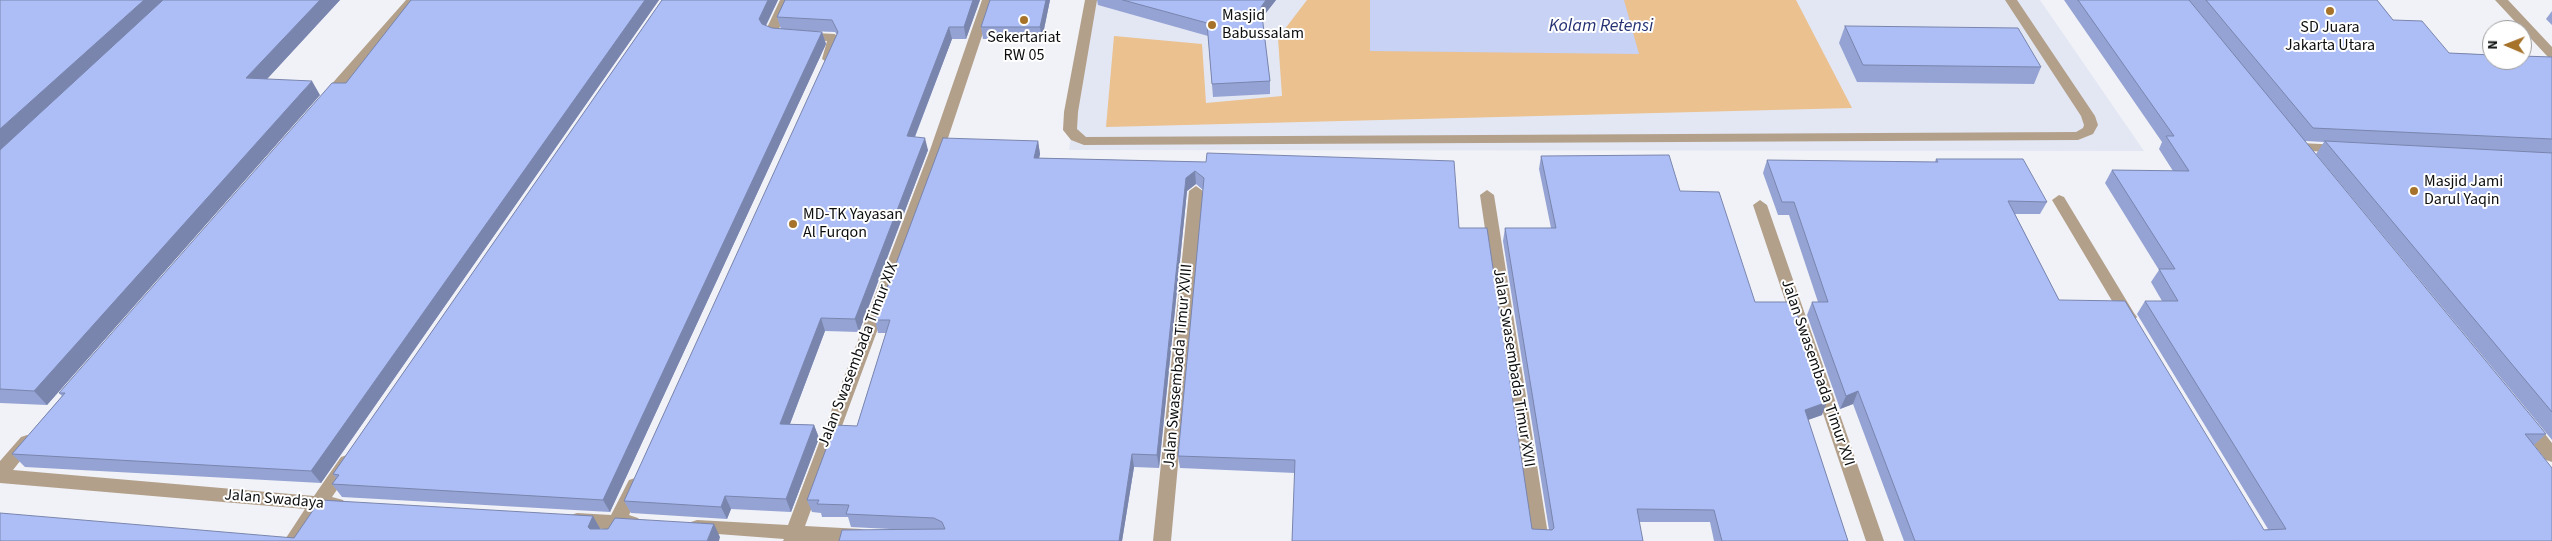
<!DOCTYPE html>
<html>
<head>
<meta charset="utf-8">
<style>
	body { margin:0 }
	#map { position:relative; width:2552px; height:541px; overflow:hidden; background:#f1f2f7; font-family:"Source Sans 3",sans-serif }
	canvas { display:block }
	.north { position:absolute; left:2482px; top:20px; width:50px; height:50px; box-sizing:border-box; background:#fff; border:1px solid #9e9e9f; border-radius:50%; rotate:271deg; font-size:14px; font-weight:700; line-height:20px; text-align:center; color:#0c0d0e }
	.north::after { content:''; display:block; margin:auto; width:18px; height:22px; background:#a7732b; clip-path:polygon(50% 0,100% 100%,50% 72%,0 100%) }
</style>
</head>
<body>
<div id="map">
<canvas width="2552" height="541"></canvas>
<div class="north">N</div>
</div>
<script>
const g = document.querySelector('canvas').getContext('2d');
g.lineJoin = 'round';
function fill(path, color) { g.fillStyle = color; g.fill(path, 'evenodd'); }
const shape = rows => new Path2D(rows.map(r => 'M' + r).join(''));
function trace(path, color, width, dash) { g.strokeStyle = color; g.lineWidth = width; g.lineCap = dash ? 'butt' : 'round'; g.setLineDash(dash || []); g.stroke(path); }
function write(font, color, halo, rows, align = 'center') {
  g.font = font + ' "Source Sans 3",sans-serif'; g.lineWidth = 4; g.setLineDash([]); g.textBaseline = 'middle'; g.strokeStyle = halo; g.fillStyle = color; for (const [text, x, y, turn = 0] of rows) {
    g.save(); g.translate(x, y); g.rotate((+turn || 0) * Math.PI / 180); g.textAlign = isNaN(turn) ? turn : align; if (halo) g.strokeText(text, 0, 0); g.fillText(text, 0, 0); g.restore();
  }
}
fill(shape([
	[1091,0,2040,0,2144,151,1069,150]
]), '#e3e7f3');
fill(shape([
	[1307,0,1796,0,1852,108,1106,127,1114,36,1202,44,1206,103,1282,96,1278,38]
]), '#eac18f');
fill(shape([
	[1370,0,1624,0,1639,54,1370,51]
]), '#c7d2f5');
fill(shape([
	[1085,0,1097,0,1078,112,1077,129,1086,137,2076,132,2083,128,2084,125,2081,116,2005,0,2017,0,2095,116,2098,125,2093,134,2078,140,1084,145,1071,140,1063,130,1064,112,1085,0]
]), '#b3a08b');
fill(shape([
	[406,0,419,0,331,102,321,102,319,99,321,96,406,0],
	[780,0,792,0,778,31,835,34,841,42,833,62,828,63,822,59,827,41,776,39,767,35,765,32,780,0],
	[982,0,994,0,944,150,805,526,861,529,867,531,870,536,867,541,783,541,784,539,691,532,688,527,691,522,697,520,788,525,930,150,982,0],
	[2495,0,2508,0,2552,47,2552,58,2548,57,2495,0],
	[2301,143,2340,145,2347,149,2340,153,2296,150,2294,147,2296,144,2301,143],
	[1196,186,1203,191,1171,541,1153,541,1189,191,1196,186],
	[1487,190,1494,195,1549,541,1531,541,1480,195,1487,190],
	[2059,195,2064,197,2134,313,2137,317,2134,321,2124,321,2052,200,2059,195],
	[1760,200,1767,205,1884,541,1866,541,1753,205,1760,200],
	[2528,418,2534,420,2552,443,2552,462,2546,460,2522,430,2520,425,2522,420,2528,418],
	[27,435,33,437,35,442,13,470,314,496,341,457,347,455,353,457,356,462,332,497,343,500,346,505,343,510,337,512,323,511,303,541,284,541,305,509,0,483,0,461,21,437,27,435],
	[635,478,641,480,644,485,629,515,638,518,641,523,638,528,621,530,616,541,598,541,604,529,571,525,568,520,571,515,577,513,611,515,629,480,635,478]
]), '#b3a08b');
fill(shape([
	[0,0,340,0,267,79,320,95,47,405,0,403],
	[411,0,659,0,321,483,25,467,12,454,62,396,59,393,346,83],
	[662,0,778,0,766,26,772,28,781,29,777,17,980,0,966,39,952,39,915,137,928,150,859,332,825,331,790,424,814,425,819,438,791,512,731,509,727,519,631,513,624,501,837,35,835,32,807,31,822,32,826,44,610,512,342,497,332,484,336,478,333,474],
	[990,0,1050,0,1042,39,983,39,981,27],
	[1097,0,1276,0,1262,18,1270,81,1270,94,1213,97,1208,36,1098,5],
	[2064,0,2377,0,2393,20,2449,53,2552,57,2552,440,2316,154,2324,142,2305,141,2546,434,2534,445,2552,541,1904,541,1853,404,1840,409,1807,315,1812,302,1818,302,1789,215,1778,215,1763,173,1767,160,1935,162,1936,159,2047,202,2040,214,2015,214,2059,300,2264,530,2268,529,2137,314,2145,301,2162,301,2151,282,2159,270,2105,183,2112,170,2173,171,2159,149,2162,142],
	[2552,11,2552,25,2546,19],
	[1845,26,2041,67,2034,84,1857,82,1839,43],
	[1038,141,1040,154,1039,158,1206,162,1459,228,1532,529,1549,530,1503,241,1505,228,1551,228,1539,169,1541,156,1680,191,1755,302,1822,415,1808,420,1848,541,1714,541,1710,522,1639,522,1643,541,1292,541,1295,473,1180,468,1178,456,1203,190,1196,184,1187,191,1159,468,1134,467,1122,541,851,527,848,517,822,517,821,513,812,512,807,500,857,426,886,333,878,333,875,320]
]), '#95a3d4');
fill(shape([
	[144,0,167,0,0,153,0,129],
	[320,0,340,0,255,92,246,78],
	[645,0,659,0,321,483,311,471],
	[768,0,778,0,763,31,759,19],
	[973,0,980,0,966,39,964,27],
	[1046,0,1050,0,1042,39,1040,27],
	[1266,0,1276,0,1261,19,1261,7],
	[949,27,952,39,910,149,907,136],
	[822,32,826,44,610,512,603,500],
	[312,81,320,95,47,405,34,391],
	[925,138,928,150,859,332,855,319],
	[1038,141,1040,154,1036,171,1034,158],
	[1195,171,1196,184,1187,191,1159,468,1157,455,1186,178],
	[821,318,825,331,785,437,780,424],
	[1858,391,1853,404,1840,409,1846,396],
	[1827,402,1822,415,1799,423,1805,410],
	[814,425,819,438,791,512,786,499],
	[1132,454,1134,467,1122,541,1119,541],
	[725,496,731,509,727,519,721,507],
	[593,516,601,530,596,540,588,527],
	[714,524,720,537,719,541,707,541]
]), '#7985ad');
const building = shape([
	[0,0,144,0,0,129,0,0],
	[163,0,320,0,246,78,312,81,34,391,0,389,0,150,163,0],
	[411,0,645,0,311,471,12,454,65,393,59,393,332,83,346,83,411,0],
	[662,0,768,0,759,19,762,24,772,28,822,32,603,500,332,484,339,475,333,474,662,0],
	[785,0,973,0,964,27,949,27,907,136,925,138,855,319,821,318,780,424,814,425,786,499,725,496,721,507,624,501,838,32,832,20,777,17,785,0],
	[990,0,1046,0,1040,27,981,27,990,0],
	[1123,0,1266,0,1261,7,1270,81,1212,84,1207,23,1123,0],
	[2078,0,2189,0,2546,434,2525,434,2552,468,2552,541,1915,541,1858,391,1846,396,1812,302,1828,302,1794,202,1782,202,1767,160,1938,162,1936,159,2023,159,2047,202,2008,201,2059,300,2125,301,2264,530,2286,529,2145,301,2178,301,2159,269,2175,269,2112,170,2189,171,2166,136,2174,136,2078,0],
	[2206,0,2377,0,2393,20,2422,21,2449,53,2492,55,2492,60,2522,60,2522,56,2552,57,2552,139,2313,128,2206,0],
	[1845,26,2018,28,2041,67,1863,65,1845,26],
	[943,138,1038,141,1034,158,1206,162,1207,153,1454,161,1459,228,1487,228,1532,529,1552,530,1554,528,1505,228,1556,228,1541,156,1669,155,1680,191,1719,192,1755,302,1793,302,1827,402,1805,410,1848,541,1722,541,1714,510,1637,509,1643,541,1292,541,1295,460,1178,456,1204,178,1195,171,1186,178,1157,455,1132,454,1119,541,839,541,842,530,945,529,942,522,934,518,846,514,849,505,817,504,819,500,807,500,835,425,857,426,890,320,875,320,943,138],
	[2325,141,2552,153,2552,412,2325,141],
	[320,500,593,516,588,527,590,529,608,529,615,518,714,524,707,541,0,541,0,513,294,538,320,500]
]);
fill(building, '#adbef7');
trace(building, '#7985ad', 1);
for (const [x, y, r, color] of [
	[2330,11,5,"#a7732b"],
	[1024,20,5,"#a7732b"],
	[1212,25,5,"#a7732b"],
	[2414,191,5,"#a7732b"],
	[793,224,5,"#a7732b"]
]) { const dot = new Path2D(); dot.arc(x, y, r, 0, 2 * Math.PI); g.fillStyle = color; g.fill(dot); trace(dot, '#fff', 2); }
write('16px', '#0c0d0e', '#fff', [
	["Masjid",1222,16],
	["Babussalam",1222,34],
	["SD Juara",2330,28,"center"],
	["Jakarta Utara",2330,46,"center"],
	["Sekertariat",1024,38,"center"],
	["RW 05",1024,56,"center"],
	["Masjid Jami",2424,182],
	["Darul Yaqin",2424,200],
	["MD-TK Yayasan",803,215],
	["Al Furqon",803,233]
], 'left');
write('16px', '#0c0d0e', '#fff', [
	["Jalan Swasembada Timur XIX",859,355,-69],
	["Jalan Swasembada Timur XVIII",1179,366,-85],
	["Jalan Swasembada Timur XVII",1513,368,81],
	["Jalan Swasembada Timur XVI",1817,373,71],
	["Jalan Swadaya",274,500,5]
]);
write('italic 18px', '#253173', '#fff', [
	["Kolam Retensi",1601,27]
]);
</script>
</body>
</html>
